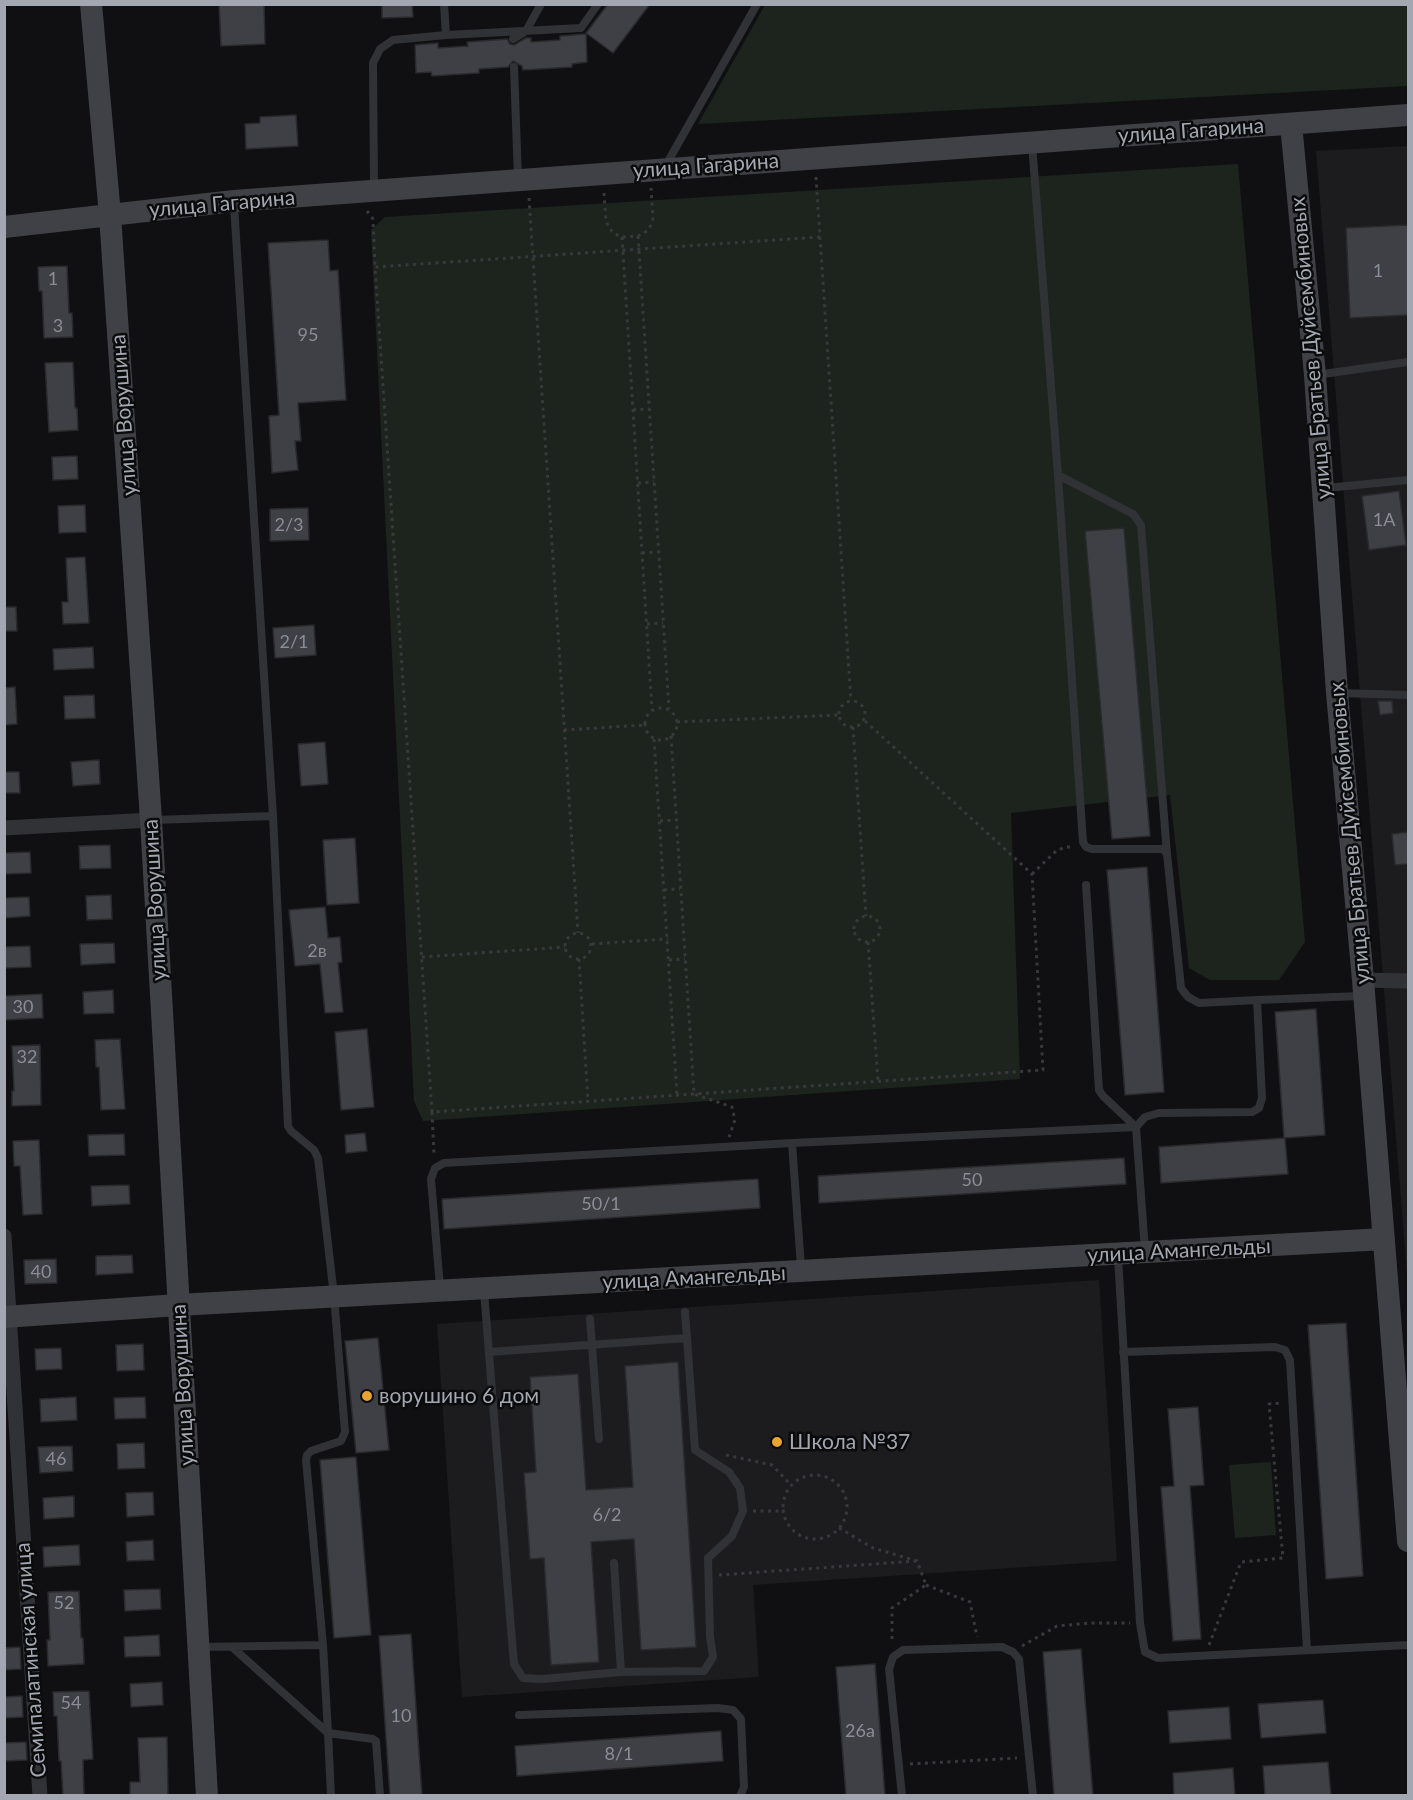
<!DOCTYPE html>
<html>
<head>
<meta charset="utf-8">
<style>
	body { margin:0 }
	#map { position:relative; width:1413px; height:1800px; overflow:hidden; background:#101012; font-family:Lato,sans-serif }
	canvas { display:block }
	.frame { position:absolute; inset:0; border:6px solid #a2a7b2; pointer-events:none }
</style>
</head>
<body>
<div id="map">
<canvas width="1413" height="1800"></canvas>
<div class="frame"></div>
</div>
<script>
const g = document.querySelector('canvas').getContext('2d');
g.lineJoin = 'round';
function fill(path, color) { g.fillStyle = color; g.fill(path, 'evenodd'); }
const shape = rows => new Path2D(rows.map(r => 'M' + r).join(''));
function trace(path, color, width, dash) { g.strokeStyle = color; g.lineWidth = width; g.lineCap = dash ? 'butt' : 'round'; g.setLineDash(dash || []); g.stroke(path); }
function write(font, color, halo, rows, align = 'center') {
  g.font = font + ' Lato,sans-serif'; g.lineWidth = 5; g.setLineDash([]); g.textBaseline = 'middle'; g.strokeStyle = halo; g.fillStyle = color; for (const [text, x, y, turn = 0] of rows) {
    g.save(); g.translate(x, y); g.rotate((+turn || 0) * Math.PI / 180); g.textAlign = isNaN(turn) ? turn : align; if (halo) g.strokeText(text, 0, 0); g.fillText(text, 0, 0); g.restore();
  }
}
fill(shape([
	[1408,146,1408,1286,1316,151],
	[1099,1280,1117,1561,753,1585,759,1677,462,1697,437,1324]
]), '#1c1c1e');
fill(shape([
	[765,5,1408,5,1408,86,698,124],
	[1238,164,1305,942,1279,980,1210,980,1189,968,1170,795,1011,813,1020,1079,423,1121,414,1101,371,230,385,217],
	[1271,1462,1276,1535,1235,1538,1229,1465]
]), '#1d241d');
const building = shape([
	[219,4,264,4,265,44,221,46,219,4],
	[382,4,412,4,413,17,382,18,382,4],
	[608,4,650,4,613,53,586,33,608,4],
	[586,34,587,62,572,64,572,67,523,70,522,66,513,61,508,67,479,69,479,73,432,76,431,72,416,73,415,45,438,43,438,48,468,46,467,42,507,39,510,44,514,45,526,38,531,38,531,42,560,40,560,36,586,34],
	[296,115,298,146,246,149,245,124,260,123,260,117,296,115],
	[1408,225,1408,315,1350,318,1346,228,1408,225],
	[328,240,330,271,338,270,346,400,298,403,301,441,295,441,298,470,272,473,269,416,279,415,268,243,328,240],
	[67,266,69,313,72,313,73,337,44,338,42,291,39,291,38,267,67,266],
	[73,362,75,408,77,408,78,430,49,432,45,363,73,362],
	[77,456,78,479,53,480,52,457,77,456],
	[1399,491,1406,545,1369,550,1362,496,1399,491],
	[85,505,86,532,59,533,58,506,85,505],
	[308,508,309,540,270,541,270,509,308,508],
	[1124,528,1150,836,1112,839,1085,531,1124,528],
	[85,557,89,623,63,624,62,602,68,602,66,558,85,557],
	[4,607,16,607,17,631,4,631,4,607],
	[314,625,316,655,275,658,273,628,314,625],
	[93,647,94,668,54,670,53,649,93,647],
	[15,687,17,724,4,725,4,688,15,687],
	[94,695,95,718,65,719,64,696,94,695],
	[1378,701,1392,701,1393,713,1380,715,1378,701],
	[325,742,328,784,301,786,298,744,325,742],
	[99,760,100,784,73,786,71,762,99,760],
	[4,772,19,772,20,793,4,793,4,772],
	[1408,832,1408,864,1395,865,1392,834,1408,832],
	[355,838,359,903,327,905,323,840,355,838],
	[110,845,111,868,80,869,79,846,110,845],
	[30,852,31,873,4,874,4,853,30,852],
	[1147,867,1164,1092,1125,1095,1107,870,1147,867],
	[111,895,112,919,87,920,86,896,111,895],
	[29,897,30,916,4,918,4,898,29,897],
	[325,907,328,938,340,937,342,962,338,963,343,1012,325,1013,320,964,295,966,289,910,325,907],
	[114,943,115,963,81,965,80,944,114,943],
	[30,946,31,967,4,968,4,947,30,946],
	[113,990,114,1013,84,1014,83,992,113,990],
	[42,994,43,1018,4,1020,4,996,42,994],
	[1316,1009,1325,1135,1284,1138,1275,1012,1316,1009],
	[367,1029,374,1107,341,1110,335,1032,367,1029],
	[120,1039,125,1109,101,1110,99,1067,96,1067,95,1040,120,1039],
	[40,1045,41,1105,12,1106,12,1091,14,1091,12,1046,40,1045],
	[365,1133,367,1151,346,1153,345,1135,365,1133],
	[124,1134,125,1155,89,1156,88,1135,124,1134],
	[1285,1138,1288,1174,1161,1183,1159,1147,1285,1138],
	[39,1140,42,1214,23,1215,20,1166,14,1166,13,1141,39,1140],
	[1124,1158,1126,1184,819,1203,818,1176,1124,1158],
	[758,1179,760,1208,444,1229,442,1199,758,1179],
	[129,1185,130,1204,92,1206,91,1186,129,1185],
	[132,1255,133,1273,96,1275,96,1256,132,1255],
	[56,1259,57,1283,25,1284,24,1260,56,1259],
	[1346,1323,1363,1576,1326,1579,1308,1325,1346,1323],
	[378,1338,389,1450,356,1453,345,1341,378,1338],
	[143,1344,144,1370,117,1371,116,1345,143,1344],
	[61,1348,62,1369,36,1370,35,1349,61,1348],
	[678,1362,696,1647,641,1650,634,1539,591,1542,599,1662,551,1665,544,1558,530,1559,524,1473,536,1472,530,1377,578,1374,586,1490,633,1487,625,1366,678,1362],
	[76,1397,77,1420,41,1422,40,1399,76,1397],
	[145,1397,146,1418,115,1419,114,1398,145,1397],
	[1198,1407,1204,1485,1190,1486,1201,1639,1173,1641,1161,1487,1174,1486,1168,1409,1198,1407],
	[144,1443,145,1468,118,1469,117,1444,144,1443],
	[72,1446,73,1471,40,1473,38,1447,72,1446],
	[356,1457,371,1635,334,1638,320,1460,356,1457],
	[153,1492,154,1515,127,1517,126,1493,153,1492],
	[74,1496,74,1517,44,1519,43,1498,74,1496],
	[153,1540,154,1560,127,1561,126,1542,153,1540],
	[79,1545,80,1565,44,1567,43,1547,79,1545],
	[160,1589,161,1609,125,1611,124,1590,160,1589],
	[79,1591,81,1638,83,1638,84,1664,48,1666,47,1640,50,1640,48,1592,79,1591],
	[411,1634,422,1796,390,1796,379,1636,411,1634],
	[159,1635,160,1656,125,1657,124,1637,159,1635],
	[20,1647,21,1669,4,1670,4,1648,20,1647],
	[1081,1649,1093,1796,1054,1796,1043,1652,1081,1649],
	[875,1664,885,1796,846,1796,836,1667,875,1664],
	[162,1682,163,1705,131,1707,130,1684,162,1682],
	[89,1691,93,1759,83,1760,84,1796,63,1796,61,1761,59,1761,57,1716,54,1716,53,1692,89,1691],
	[22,1696,23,1717,4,1718,4,1697,22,1696],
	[1323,1700,1326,1733,1261,1738,1258,1704,1323,1700],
	[1229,1707,1231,1739,1170,1743,1168,1711,1229,1707],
	[721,1731,723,1761,517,1776,515,1746,721,1731],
	[167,1737,168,1796,130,1796,130,1782,140,1782,138,1738,167,1737],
	[26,1742,27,1760,4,1761,4,1743,26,1742],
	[1328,1762,1331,1796,1265,1796,1263,1766,1328,1762],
	[1233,1768,1235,1796,1174,1796,1173,1773,1233,1768]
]);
fill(building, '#3f4045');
trace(building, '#2a2a2d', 1.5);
trace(shape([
	[816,177,851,701],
	[604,193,606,221,609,228,615,234,622,237,638,236,647,231,651,225,653,218,651,188],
	[529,198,578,933],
	[367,211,373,219,375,267],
	[638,236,669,709],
	[622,237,652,710],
	[820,237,375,267,432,1112,1043,1070,1032,874,864,720],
	[633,410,649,409],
	[638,483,654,482],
	[642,553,658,552],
	[647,624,663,623],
	'839 714a13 13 0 1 1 26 0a13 13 0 1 1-26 0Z',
	'645 724a16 16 0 1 1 32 0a16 16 0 1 1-32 0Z',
	[677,722,839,715],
	[853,727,866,916],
	[564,730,645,725],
	[671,736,694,1094,732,1107,735,1120,729,1137],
	[654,739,677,1095],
	[660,821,676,820],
	[1032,874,1056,851,1065,847,1074,847],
	[664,890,680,889],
	'854 929a13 13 0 1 1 26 0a13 13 0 1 1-26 0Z',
	'565 946a13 13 0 1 1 26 0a13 13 0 1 1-26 0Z',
	[868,942,878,1081],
	[592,944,668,939],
	[422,957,565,947],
	[579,959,588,1101],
	[669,960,685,959],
	[432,1112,434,1155],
	[726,1455,772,1465,791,1485],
	'783 1507a32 32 0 1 1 64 0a32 32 0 1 1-64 0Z',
	[753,1511,784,1511],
	[839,1528,873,1548,917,1561,926,1585,892,1608,892,1643],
	[719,1575,917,1561],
	[926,1585,970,1602,977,1637],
	[1209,1645,1241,1562,1283,1558,1269,1404,1283,1403],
	[1022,1646,1057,1626,1091,1623,1130,1623],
	[910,1764,1017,1758]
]), '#38393d', 3, [3, 4.5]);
trace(shape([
	[444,4,446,35],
	[513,39,526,31,541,4],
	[514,67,518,179],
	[1032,144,1058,475,1083,842,1086,847,1092,849,1163,849,1167,854,1181,988,1188,997,1199,1003,1257,1000],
	[666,165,757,4],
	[374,187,373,63,380,49,393,40,446,35,581,28,598,4],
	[1316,375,1408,362],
	[1058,475,1133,514,1141,525,1167,854],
	[1326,488,1408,480],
	[1339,693,1408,695],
	[154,820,273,816],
	[1086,885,1099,1090,1103,1096,1136,1127,1145,1117,1159,1113,1252,1112,1259,1108,1262,1098,1257,1000,1361,996],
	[792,1143,801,1267],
	[1118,1257,1140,1623,1145,1652,1158,1658,1408,1645],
	[440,1287,431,1179,435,1168,444,1163,792,1143,1136,1127,1145,1251],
	[484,1291,511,1629,514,1664,523,1678,542,1679,621,1672,704,1671,713,1657,710,1636,708,1558,732,1536,743,1511,740,1488,729,1472,695,1450,687,1338,489,1352],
	[685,1312,687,1338],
	[590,1319,599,1439],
	[1123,1352,1275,1347,1285,1350,1290,1360,1307,1650],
	[614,1563,621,1672],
	[323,1645,328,1733,373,1739,376,1741,380,1796],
	[200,1647,323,1645,306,1460,307,1455,311,1451,341,1441,345,1432,334,1296,318,1158,314,1150,291,1131,288,1126,273,816,234,205],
	[232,1647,328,1733,331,1796],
	[519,1715,718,1708,733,1710,741,1719,744,1787,740,1796],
	[902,1796,889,1669,893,1657,903,1650,1002,1647,1013,1652,1019,1659,1033,1796]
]), '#313236', 8);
trace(shape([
	[4,828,151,820],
	[1363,980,1408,981],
	[4,1236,40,1796]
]), '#313236', 15);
trace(shape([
	[91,4,110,215,151,820,207,1796],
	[1291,124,1315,375,1337,693,1363,980,1408,1541],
	[4,227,234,201,1408,115],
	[4,1317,178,1305,1384,1239]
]), '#404146', 22);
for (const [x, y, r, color] of [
	[367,1396,6,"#e7a433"],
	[777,1442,6,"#e7a433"]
]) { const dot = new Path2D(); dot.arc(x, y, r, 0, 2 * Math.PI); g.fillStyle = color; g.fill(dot); trace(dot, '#0b0b0c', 2); }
write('18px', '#898d97', null, [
	["1",1378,271],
	["1",53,279],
	["3",58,326],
	["95",308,335],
	["1А",1384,520],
	["2/3",289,525],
	["2/1",294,642],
	["2в",317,951],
	["30",23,1007],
	["32",27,1057],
	["50",972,1180],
	["50/1",601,1204],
	["40",41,1272],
	["46",56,1459],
	["6/2",607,1515],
	["52",64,1603],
	["54",71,1703],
	["10",401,1716],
	["26а",860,1731],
	["8/1",619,1754]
]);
write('21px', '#a2a7b2', '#0b0b0c', [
	["улица Гагарина",1191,131,-4],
	["улица Гагарина",706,166,-4],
	["улица Гагарина",222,204,-5],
	["улица Братьев Дуйсембиновых",1311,348,-95],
	["улица Ворушина",124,415,-94],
	["улица Братьев Дуйсембиновых",1350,833,-95],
	["улица Ворушина",155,900,-93],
	["улица Амангельды",1179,1251,-3],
	["улица Амангельды",694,1278,-3],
	["улица Ворушина",183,1385,-93],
	["Семипалатинская улица",31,1660,-94]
]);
write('21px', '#a2a7b2', '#0b0b0c', [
	["ворушино 6 дом",379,1396],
	["Школа №37",789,1442]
], 'left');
</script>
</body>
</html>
